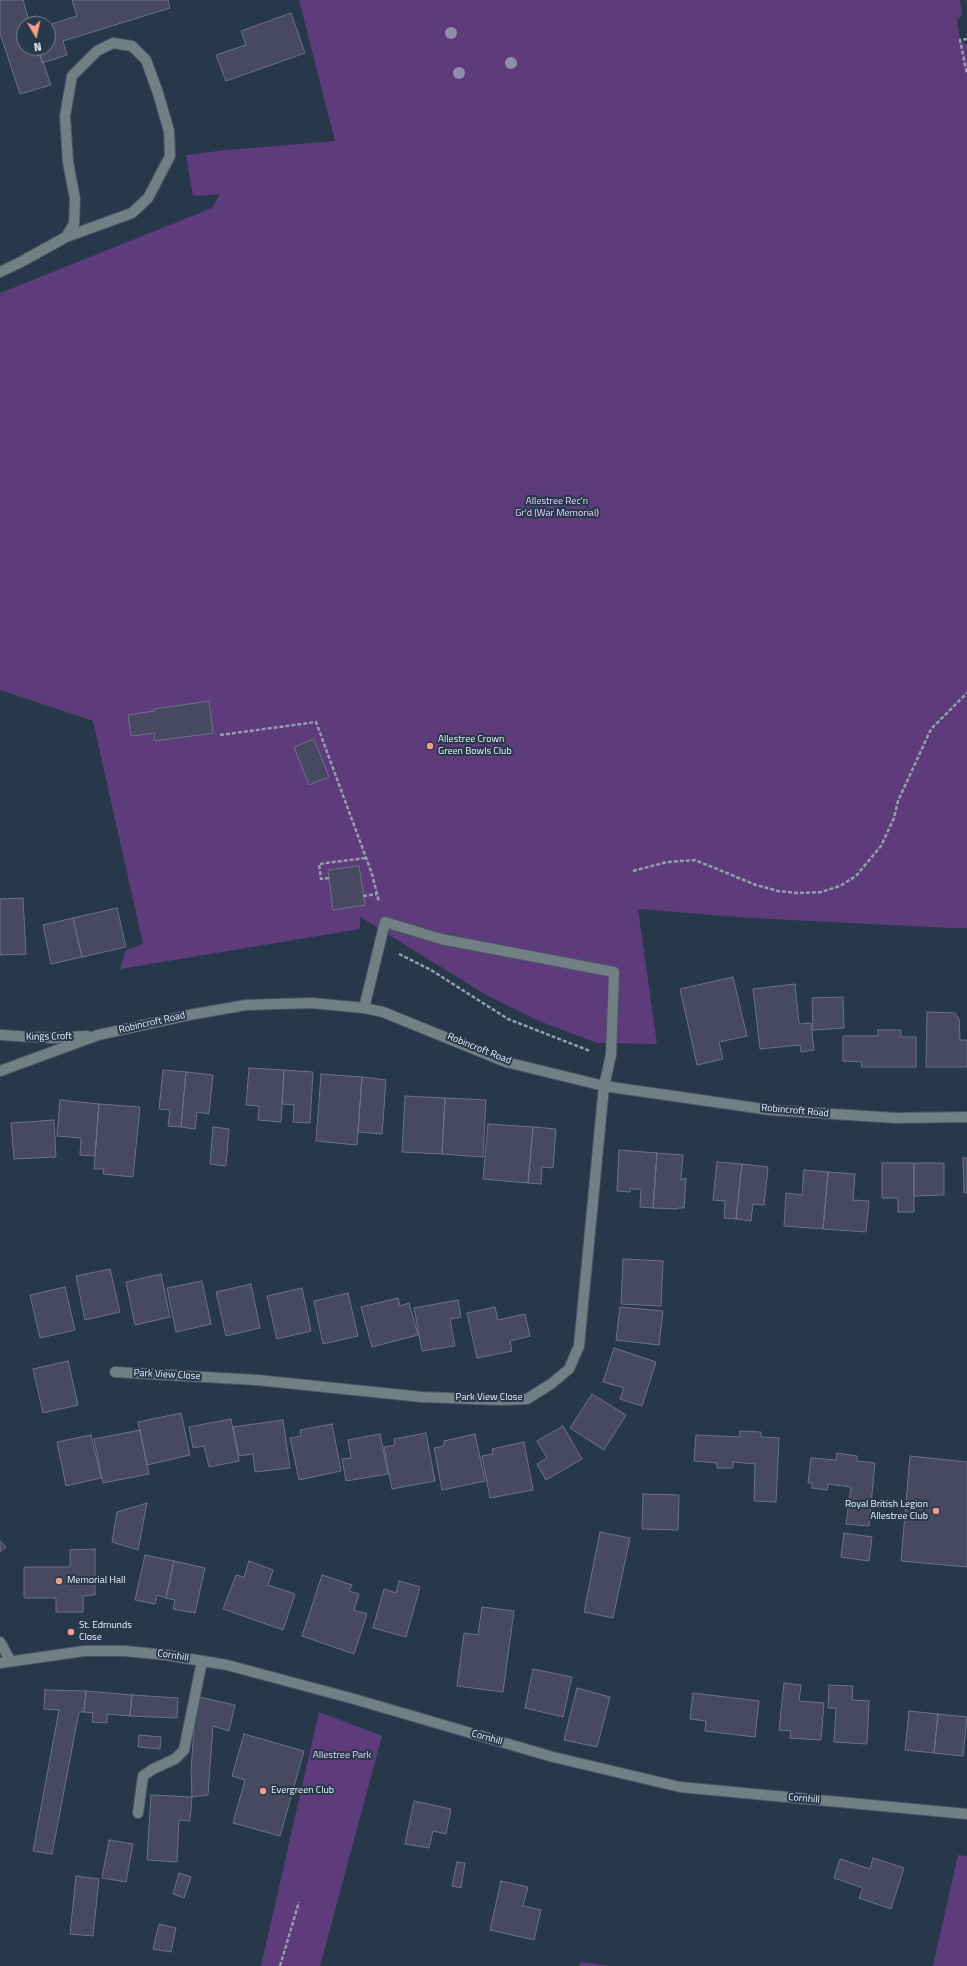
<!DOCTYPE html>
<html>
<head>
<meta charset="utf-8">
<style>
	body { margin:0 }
	#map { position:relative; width:967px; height:1966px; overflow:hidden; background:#27384a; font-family:"Titillium Web",sans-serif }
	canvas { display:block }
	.north { position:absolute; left:16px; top:16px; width:40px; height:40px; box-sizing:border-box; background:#27384a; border:1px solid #768392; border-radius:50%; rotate:171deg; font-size:11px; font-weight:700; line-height:16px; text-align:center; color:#ecf4fe }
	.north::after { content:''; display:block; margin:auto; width:14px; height:18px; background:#f49e8a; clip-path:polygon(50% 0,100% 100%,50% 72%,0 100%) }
</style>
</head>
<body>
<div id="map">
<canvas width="967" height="1966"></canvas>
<div class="north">N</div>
</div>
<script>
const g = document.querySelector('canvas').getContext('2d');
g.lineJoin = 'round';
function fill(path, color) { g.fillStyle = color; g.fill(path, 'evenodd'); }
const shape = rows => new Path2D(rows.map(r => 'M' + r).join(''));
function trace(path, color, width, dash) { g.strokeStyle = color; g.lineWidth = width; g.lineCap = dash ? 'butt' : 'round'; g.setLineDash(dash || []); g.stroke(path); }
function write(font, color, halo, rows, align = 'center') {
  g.font = font + ' "Titillium Web",sans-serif'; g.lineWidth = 4; g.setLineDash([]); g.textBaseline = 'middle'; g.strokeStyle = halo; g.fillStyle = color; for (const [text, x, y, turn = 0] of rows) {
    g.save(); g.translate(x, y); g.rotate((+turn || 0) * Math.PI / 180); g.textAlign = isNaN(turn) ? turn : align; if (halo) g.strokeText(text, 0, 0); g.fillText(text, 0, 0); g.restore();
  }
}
fill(shape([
	[299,0,960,0,962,15,957,20,960,40,967,45,967,928,949,928,751,918,638,909,657,1044,597,1043,539,1021,486,995,360,917,360,929,120,969,126,950,143,944,93,721,0,690,0,293,212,208,220,194,193,196,186,155,226,150,335,141],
	[319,1712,382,1736,320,1966,261,1966],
	[958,1855,967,1856,967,1966,933,1966],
	[580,1962,610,1966,579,1966]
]), '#5e3c7b');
const building = shape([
	[0,0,23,0,30,24,24,24,24,48,38,48,51,85,20,94,0,33,0,0],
	[72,0,168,0,170,8,63,41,67,55,42,63,38,48,48,48,48,25,77,16,72,0],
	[291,13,305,53,226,81,216,55,246,45,241,31,291,13],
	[209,701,213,733,155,741,154,733,131,736,128,715,154,711,154,709,209,701],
	[314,739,329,777,309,785,294,747,314,739],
	[359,866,365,905,333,910,328,870,359,866],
	[23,898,26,954,0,955,0,899,23,898],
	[117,908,126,947,82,957,73,918,117,908],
	[73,918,82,957,51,964,43,925,73,918],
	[733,977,747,1036,719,1042,723,1059,697,1065,680,989,733,977],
	[795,984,799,1024,811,1023,814,1050,801,1052,800,1045,760,1049,753,989,795,984],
	[843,997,844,1028,813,1030,812,998,843,997],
	[927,1012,955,1013,959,1019,960,1040,967,1040,967,1067,926,1067,927,1012],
	[878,1030,901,1030,901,1037,916,1037,916,1067,861,1067,862,1062,843,1061,843,1036,878,1036,878,1030],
	[249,1068,284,1070,281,1122,258,1120,259,1106,246,1105,249,1068],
	[163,1070,186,1072,181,1127,168,1126,170,1110,159,1109,163,1070],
	[284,1070,313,1072,310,1123,293,1122,294,1105,282,1104,284,1070],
	[186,1072,213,1075,209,1114,197,1112,195,1129,181,1127,186,1072],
	[321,1074,362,1077,357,1145,316,1141,321,1074],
	[362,1077,386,1080,382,1134,358,1132,362,1077],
	[405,1096,445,1098,442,1154,402,1152,405,1096],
	[445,1098,486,1100,483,1157,442,1154,445,1098],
	[60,1100,99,1104,95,1156,80,1155,81,1138,57,1136,60,1100],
	[99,1104,140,1107,133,1177,103,1174,104,1169,94,1169,99,1104],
	[54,1120,56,1157,14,1159,11,1123,54,1120],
	[488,1124,533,1127,528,1183,483,1179,488,1124],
	[213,1127,229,1129,226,1166,210,1164,213,1127],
	[533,1127,556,1129,553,1168,542,1167,541,1184,528,1183,533,1127],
	[619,1150,657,1153,653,1208,640,1207,641,1189,630,1189,630,1192,617,1191,619,1150],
	[657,1153,683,1155,681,1180,686,1178,684,1208,678,1208,678,1209,653,1208,657,1153],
	[963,1158,967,1158,967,1193,964,1193,963,1158],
	[717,1162,742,1164,736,1219,724,1218,725,1201,713,1200,717,1162],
	[882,1163,914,1163,914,1212,898,1212,898,1198,882,1198,882,1163],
	[914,1163,944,1163,944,1195,914,1196,914,1163],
	[742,1164,768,1167,764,1205,753,1204,751,1221,736,1219,742,1164],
	[804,1170,828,1172,823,1229,784,1226,786,1193,802,1195,804,1170],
	[828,1172,855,1174,853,1200,869,1201,866,1232,823,1229,828,1172],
	[623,1259,663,1261,661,1306,621,1304,623,1259],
	[110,1269,120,1312,85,1320,76,1276,110,1269],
	[161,1274,170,1317,135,1325,126,1282,161,1274],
	[202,1281,211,1324,176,1332,167,1288,202,1281],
	[251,1284,260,1328,226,1336,216,1292,251,1284],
	[65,1287,75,1330,40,1338,30,1295,65,1287],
	[302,1288,311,1331,277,1339,267,1296,302,1288],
	[348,1293,358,1336,323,1344,314,1301,348,1293],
	[398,1298,400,1306,409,1303,418,1335,372,1347,361,1307,398,1298],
	[458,1300,461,1317,450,1319,455,1346,422,1351,414,1308,458,1300],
	[495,1307,498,1320,525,1314,530,1336,510,1341,512,1351,477,1358,467,1313,495,1307],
	[620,1307,663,1311,659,1345,616,1340,620,1307],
	[614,1348,656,1362,642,1406,620,1399,624,1388,603,1382,614,1348],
	[68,1361,78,1405,43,1413,33,1369,68,1361],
	[592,1394,626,1415,604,1450,570,1428,592,1394],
	[181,1413,190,1455,147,1465,138,1422,181,1413],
	[231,1419,239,1461,209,1467,204,1446,193,1448,189,1427,231,1419],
	[283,1420,290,1468,255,1472,253,1454,239,1456,233,1427,283,1420],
	[332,1424,341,1471,299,1480,290,1438,301,1436,300,1430,332,1424],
	[563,1426,582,1459,546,1480,537,1464,547,1458,537,1441,563,1426],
	[140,1430,149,1474,103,1483,94,1439,140,1430],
	[740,1431,761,1432,761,1437,779,1438,776,1502,754,1501,755,1464,733,1462,733,1468,717,1468,717,1463,694,1461,696,1435,740,1437,740,1431],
	[426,1433,435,1481,392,1489,384,1447,395,1445,394,1439,426,1433],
	[380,1434,388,1474,346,1481,342,1459,351,1458,348,1440,380,1434],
	[475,1434,485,1481,442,1490,434,1448,444,1446,444,1441,475,1434],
	[91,1435,101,1478,66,1486,57,1442,91,1435],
	[524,1442,533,1490,490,1498,482,1456,493,1454,492,1449,524,1442],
	[837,1453,857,1456,857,1461,875,1463,869,1526,846,1524,851,1487,828,1484,827,1490,812,1488,812,1483,808,1483,811,1458,836,1460,837,1453],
	[910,1456,967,1462,967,1567,901,1561,910,1456],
	[643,1494,679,1495,678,1530,642,1529,643,1494],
	[147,1503,138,1550,112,1542,117,1512,147,1503],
	[600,1532,630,1538,613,1618,584,1612,600,1532],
	[844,1533,872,1537,869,1561,841,1557,844,1533],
	[0,1541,6,1547,0,1552,0,1541],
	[95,1549,95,1595,83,1596,83,1612,56,1612,56,1598,24,1598,24,1567,70,1567,70,1550,95,1549],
	[145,1555,174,1561,166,1598,157,1595,155,1604,135,1600,145,1555],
	[174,1561,205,1568,195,1613,173,1609,175,1600,166,1598,174,1561],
	[249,1561,273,1570,268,1585,295,1594,283,1630,223,1609,236,1575,244,1577,249,1561],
	[322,1575,352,1585,349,1591,359,1594,354,1610,367,1614,354,1654,302,1636,322,1575],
	[399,1581,420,1587,406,1637,373,1628,384,1589,396,1593,399,1581],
	[482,1607,514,1611,503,1692,457,1686,464,1633,478,1635,482,1607],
	[533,1669,572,1677,563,1717,525,1708,533,1669],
	[784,1683,801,1685,799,1701,824,1703,821,1740,790,1738,791,1731,779,1730,784,1683],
	[829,1685,853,1686,852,1700,869,1701,867,1744,834,1742,836,1708,828,1708,829,1685],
	[577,1688,610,1697,597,1747,564,1740,577,1688],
	[45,1690,86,1691,84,1712,79,1712,52,1854,33,1851,59,1710,44,1709,45,1690],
	[86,1691,132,1695,130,1716,107,1714,107,1723,92,1722,93,1713,84,1712,86,1691],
	[693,1693,759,1701,755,1737,705,1731,706,1721,690,1719,693,1693],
	[132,1695,178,1698,177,1718,130,1716,132,1695],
	[199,1697,235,1705,229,1731,213,1726,208,1795,192,1797,191,1771,195,1714,199,1697],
	[909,1711,938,1714,934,1753,905,1750,909,1711],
	[938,1714,967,1717,963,1756,934,1753,938,1714],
	[244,1734,304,1751,280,1836,233,1823,245,1780,232,1776,244,1734],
	[139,1735,161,1737,160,1749,138,1747,139,1735],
	[151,1795,192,1797,190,1821,179,1820,177,1862,147,1860,151,1795],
	[414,1801,451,1809,446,1834,433,1831,429,1848,405,1844,414,1801],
	[109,1840,133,1844,126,1882,102,1878,109,1840],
	[873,1858,904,1868,891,1909,859,1898,863,1888,834,1878,840,1859,870,1869,873,1858],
	[457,1862,465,1863,461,1888,452,1886,457,1862],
	[179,1873,191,1877,184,1898,173,1894,179,1873],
	[76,1876,99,1879,93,1936,70,1934,76,1876],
	[501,1881,528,1887,523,1906,541,1910,534,1940,490,1930,501,1881],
	[159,1924,176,1928,171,1952,153,1949,159,1924]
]);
fill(building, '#46495f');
trace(building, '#6d7189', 1);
const minor = shape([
	[0,272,19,263,66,237,132,213,148,198,170,156,169,131,158,93,146,60,132,46,113,43,97,51,72,76,65,116,68,162,75,199,74,224,66,237],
	[0,1035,52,1038,87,1036],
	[0,1071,98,1035,189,1015,246,1005,312,1003,364,1008,383,1012,506,1062,604,1086,770,1110,896,1118,967,1117],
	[115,1372,257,1380,422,1397,501,1400,527,1399,551,1384,569,1369,579,1346,604,1086,611,1055,614,972,441,939,385,922,364,1008],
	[0,1642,10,1660],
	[0,1663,84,1651,125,1651,166,1655,227,1665,354,1699,553,1757,680,1787,967,1814],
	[138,1813,143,1776,153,1769,175,1759,184,1750,202,1661]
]);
trace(minor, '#475667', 12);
trace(shape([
	[967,39,960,40,967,74],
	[220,735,316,722,372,874,379,902],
	[633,871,667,862,695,860,756,885,778,891,797,893,821,892,840,886,856,876,881,846,894,818,898,801,931,729,967,693],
	[329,878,321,879,319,864,365,858],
	[363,896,377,894],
	[399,954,431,970,508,1019,590,1051],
	[280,1966,299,1902]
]), '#939fac', 2.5, [4, 2]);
trace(minor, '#727f84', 10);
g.fillStyle = '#918dad';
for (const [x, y] of [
	[451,33],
	[511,63],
	[459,73]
]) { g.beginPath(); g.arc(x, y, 6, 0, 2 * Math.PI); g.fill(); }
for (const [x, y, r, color] of [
	[430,746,4,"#f49e8a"],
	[936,1511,4,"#f49e8a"],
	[59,1581,4,"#f49e8a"],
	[71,1632,4,"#f49e8a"],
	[263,1791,4,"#f49e8a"]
]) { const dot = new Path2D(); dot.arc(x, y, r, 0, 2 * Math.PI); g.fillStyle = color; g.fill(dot); trace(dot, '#27384a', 1.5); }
write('10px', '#e8d3fe', '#27384a', [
	["Allestree Rec'n",557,502],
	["Gr'd (War Memorial)",557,514],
	["Allestree Park",342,1756]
]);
write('10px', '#ecf4fe', '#27384a', [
	["Allestree Crown",438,740],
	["Green Bowls Club",438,752],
	["Royal British Legion",928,1505,"right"],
	["Allestree Club",928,1517,"right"],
	["Memorial Hall",67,1581],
	["St. Edmunds",79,1626],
	["Close",79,1638],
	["Evergreen Club",271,1791]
], 'left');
write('10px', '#ecf4fe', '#27384a', [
	["Robincroft Road",152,1023,-13],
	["Kings Croft",49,1037,-1],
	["Robincroft Road",479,1049,22],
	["Robincroft Road",795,1111,5],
	["Park View Close",167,1375,3],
	["Park View Close",489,1398],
	["Cornhill",173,1656,9],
	["Cornhill",487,1738,16],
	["Cornhill",804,1799,5]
]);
</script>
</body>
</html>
